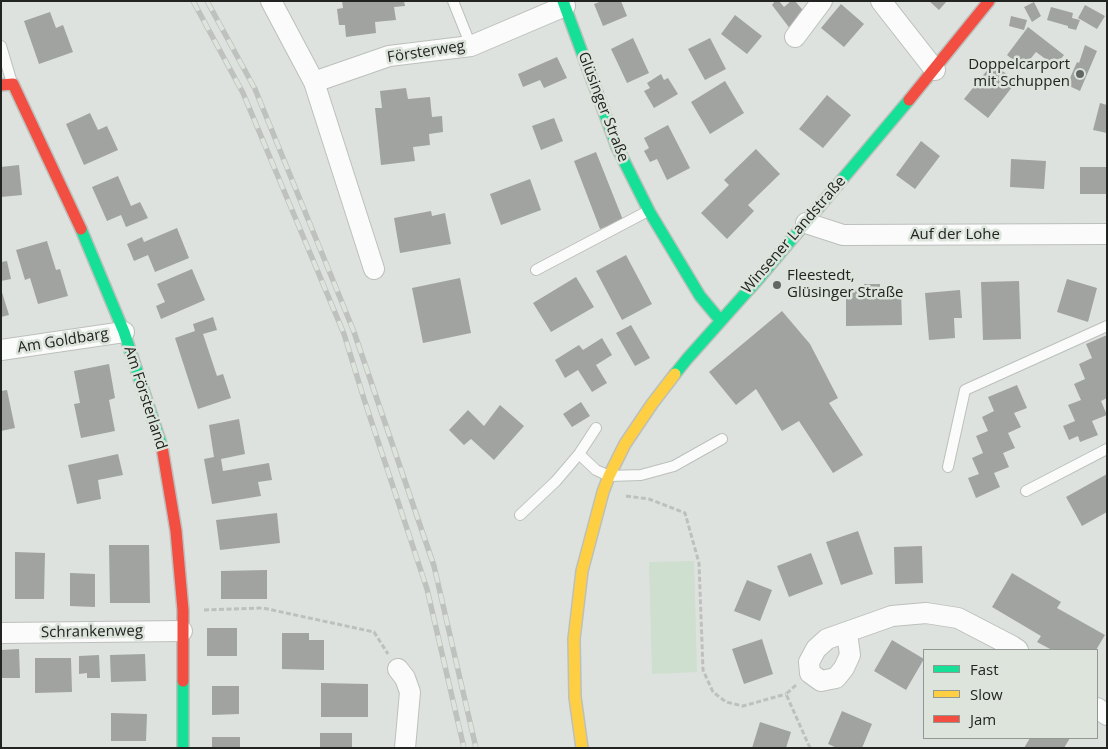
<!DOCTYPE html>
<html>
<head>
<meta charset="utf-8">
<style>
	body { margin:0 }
	#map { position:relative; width:1108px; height:749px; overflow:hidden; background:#dee2de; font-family:"Open Sans",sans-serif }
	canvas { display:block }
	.frame { position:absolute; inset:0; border:2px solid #212421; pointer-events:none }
	.legend { position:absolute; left:923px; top:649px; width:175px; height:90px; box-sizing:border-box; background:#dce4dc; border:1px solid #919791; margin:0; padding:6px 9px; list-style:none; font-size:15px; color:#212421 }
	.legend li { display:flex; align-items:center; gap:10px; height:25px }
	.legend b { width:25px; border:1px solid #919791 }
</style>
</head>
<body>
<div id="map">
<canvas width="1108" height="749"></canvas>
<div class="frame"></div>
<ul class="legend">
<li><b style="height:6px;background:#16e098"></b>Fast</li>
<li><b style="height:6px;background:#ffcf43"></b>Slow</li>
<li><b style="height:6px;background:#f24e42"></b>Jam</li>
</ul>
</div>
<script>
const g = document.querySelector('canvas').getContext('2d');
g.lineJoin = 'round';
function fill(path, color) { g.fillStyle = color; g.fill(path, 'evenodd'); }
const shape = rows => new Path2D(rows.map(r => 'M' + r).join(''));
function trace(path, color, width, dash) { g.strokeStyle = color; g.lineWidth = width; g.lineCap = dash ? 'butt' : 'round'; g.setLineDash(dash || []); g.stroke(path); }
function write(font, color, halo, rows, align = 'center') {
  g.font = font + ' "Open Sans",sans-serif'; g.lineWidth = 5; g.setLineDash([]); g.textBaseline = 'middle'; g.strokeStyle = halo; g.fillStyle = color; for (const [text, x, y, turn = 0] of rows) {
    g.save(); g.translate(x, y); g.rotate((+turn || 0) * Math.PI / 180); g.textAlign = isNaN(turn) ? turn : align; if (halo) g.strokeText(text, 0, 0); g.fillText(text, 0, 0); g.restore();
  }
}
fill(shape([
	[694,561,697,672,652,674,649,562]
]), '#cedecf');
fill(shape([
	[342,1,404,1,405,6,394,7,396,20,375,22,376,33,346,37,345,25,339,25,337,9,343,8],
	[602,1,621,1,627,16,603,26,594,4],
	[775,1,779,1,784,7,791,1,795,1,807,15,791,30,772,5],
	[929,1,947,1,939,10],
	[1034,2,1041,16,1032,22,1024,7],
	[841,4,864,24,844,47,821,28],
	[1085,5,1105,16,1097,29,1078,18],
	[1051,7,1073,13,1072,18,1080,20,1076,30,1068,28,1068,26,1047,20],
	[50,12,56,28,63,25,73,52,39,64,24,21],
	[735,15,762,36,747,54,721,34],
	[1011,16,1027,20,1024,30,1009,26],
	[1028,27,1064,55,1055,66,1036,52,1023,68,1007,55],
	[633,38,649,73,627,83,611,49],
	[710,38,726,69,705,80,688,49],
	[1085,45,1097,51,1080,91,1067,85,1077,62,1079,63],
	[557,57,567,78,544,88,540,80,523,87,518,74],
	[993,63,1016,82,988,118,964,99],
	[661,74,664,80,668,78,678,94,654,108,644,91,650,88,647,83],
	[725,81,744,113,710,134,691,102],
	[406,88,408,99,430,97,432,117,442,116,443,132,429,134,430,145,413,147,415,161,381,165,375,108,382,108,380,91],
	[827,95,851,115,823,148,799,129],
	[1100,103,1107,105,1107,133,1093,130],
	[90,113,98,130,107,126,118,150,84,165,66,124],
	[554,118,563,141,541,150,532,126],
	[668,125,690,168,667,180,657,159,650,162,644,151,649,148,644,138],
	[921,141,940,156,915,189,896,175],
	[756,149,780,174,748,205,754,211,727,239,701,213,729,185,724,180],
	[596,152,623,220,600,229,574,161],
	[1011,159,1046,161,1044,189,1010,187],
	[19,165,22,195,1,197,1,167],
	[1080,167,1107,167,1107,194,1080,194],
	[118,176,131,206,140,202,148,218,126,227,121,215,107,221,92,187],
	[530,179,541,210,501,225,490,194],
	[431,211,432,216,445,213,451,244,400,253,394,218],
	[177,228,189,258,155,272,148,255,134,261,127,244,142,237,144,242],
	[47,241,56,270,60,269,68,296,38,304,30,278,25,280,16,250],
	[626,255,652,304,622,320,596,271],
	[7,261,11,279,1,281,1,262],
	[192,269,205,300,161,319,156,306,165,302,157,284],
	[576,277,594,307,551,332,533,303],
	[460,278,471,333,423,343,412,288],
	[1067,279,1097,288,1088,322,1057,312],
	[1019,281,1021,339,983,340,981,282],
	[864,284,880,284,880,290,901,289,902,325,846,326,846,290,864,290],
	[1,289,9,315,1,317],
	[960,290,962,318,954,318,955,338,929,340,925,293],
	[782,311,810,344,838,398,829,403,863,455,833,473,799,421,782,431,756,389,736,405,709,372],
	[213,317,217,330,203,334,217,376,223,374,231,398,198,409,175,338,195,331,193,324],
	[631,325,650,358,635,366,616,333],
	[1107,335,1107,398,1101,401,1107,415,1092,421,1098,435,1080,442,1078,436,1069,440,1063,426,1075,421,1068,405,1081,400,1074,384,1085,379,1079,364,1092,358,1086,344],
	[602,338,612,355,596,365,607,383,592,392,578,370,565,378,555,360,579,345,583,350],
	[109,364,115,398,109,400,115,431,81,438,74,404,80,403,74,371],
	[1017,385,1027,408,1014,413,1021,427,1008,433,1015,448,1003,453,1009,467,994,473,1000,487,976,498,968,478,979,474,972,458,983,453,976,436,988,431,982,417,994,411,988,397],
	[7,390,15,428,1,431,1,391],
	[581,402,590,416,572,427,563,414],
	[500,405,524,426,494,460,471,439,464,445,449,430,468,410,484,426],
	[239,419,245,454,221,459,223,471,269,463,272,480,258,482,261,496,212,504,204,459,214,457,209,425],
	[118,454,123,475,98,480,101,499,77,504,68,465],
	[1107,474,1107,512,1082,526,1066,497],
	[277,513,280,543,220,550,216,520],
	[858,531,873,574,841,585,826,542],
	[109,545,149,545,150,603,110,603],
	[922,546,923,583,895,584,894,547],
	[15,552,45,553,44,599,15,599],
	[811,553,823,584,789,597,777,566],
	[267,570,267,599,221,599,221,571],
	[70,573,95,574,95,607,70,606],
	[1012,573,1061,602,1057,608,1105,635,1096,650,1052,650,1037,642,1041,636,992,607],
	[747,580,772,590,760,621,734,611],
	[207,628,237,628,237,656,207,656],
	[282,633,309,633,309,640,324,640,324,670,282,669],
	[762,639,773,674,744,684,732,649],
	[892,640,924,659,906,690,874,671],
	[19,649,20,678,1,678,1,650],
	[145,654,146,681,111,682,110,655],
	[99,655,100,678,87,678,87,673,79,674,79,656],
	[35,658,71,658,72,692,35,693],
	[321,683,368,684,368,717,321,717],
	[212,686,239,686,239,714,212,715],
	[842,711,872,724,862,748,837,748,828,744],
	[111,713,147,714,146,741,111,741],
	[760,722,791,732,786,748,752,748],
	[320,733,352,733,352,748,320,748],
	[212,737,240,737,240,748,212,748],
	[1030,738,1070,738,1064,748,1024,748]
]), '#a0a3a0');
const lane = shape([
	[453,1,471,46],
	[1,46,12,83],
	[536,270,648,211],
	[579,454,596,428],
	[948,467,965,390,1107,326],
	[1026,491,1107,449],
	[520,515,556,481,579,454,596,470,609,476,641,475,674,466,722,439]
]);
const street = shape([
	[271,1,314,82,389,56,471,46,565,6],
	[881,1,935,70],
	[795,37,822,1],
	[314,82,374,269],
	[806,223,843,235,1107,234],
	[1,350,124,332],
	[1,633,182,631],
	[847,633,850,655,844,668,836,678,821,681,810,673,809,662,816,649,827,639,892,616,926,613,958,618,1012,646,1018,650],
	[398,669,405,678,410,692,405,748],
	[1097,708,1107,715]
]);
const fast = shape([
	[563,1,617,147,649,211,700,296,720,320],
	[81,229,124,332,162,447],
	[675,374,687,359,760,277,909,100],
	[183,681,183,748]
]);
const slow = shape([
	[582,748,575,697,574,639,582,571,603,492,609,476,625,444,652,404,675,374]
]);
const jam = shape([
	[1,85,13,84,81,229],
	[909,100,989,1],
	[162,447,176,531,183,610,183,681]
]);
trace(lane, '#bcc0bc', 12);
trace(street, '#bcc0bc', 22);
trace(fast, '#bcc0bc', 14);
trace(slow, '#bcc0bc', 14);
trace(jam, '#bcc0bc', 14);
trace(shape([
	[626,496,649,499,685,513,699,563,703,670,713,692,726,702,743,706,786,694],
	[204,610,263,608,374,632,388,654],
	[796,685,786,694,810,748]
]), '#bec0be', 3, [5, 2.5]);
trace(lane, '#fafbfa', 10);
trace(street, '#fafbfa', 20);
trace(fast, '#16e098', 11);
trace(slow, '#ffcf43', 11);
trace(jam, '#f24e42', 11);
const rail = shape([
	[193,1,243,93,344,334,364,399,427,589,464,748],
	[207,1,255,89,354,332,434,566,476,748]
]);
trace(rail, '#bfc1bf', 5.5);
trace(rail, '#dce4dc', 4, [11]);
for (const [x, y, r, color] of [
	[1080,74,5,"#636663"],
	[777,285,5,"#636663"]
]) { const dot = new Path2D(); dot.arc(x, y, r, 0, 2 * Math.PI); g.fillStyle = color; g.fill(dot); trace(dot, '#dce4dc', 2); }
write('15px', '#212421', '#dce4dc', [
	["Försterweg",426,52,-9],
	["Glüsinger Straße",603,107,69],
	["Winsener Landstraße",794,235,-49],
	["Auf der Lohe",955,235],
	["Am Goldbarg",63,341,-9],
	["Am Försterland",145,398,72],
	["Schrankenweg",92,632,-1]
]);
write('15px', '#212421', '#dce4dc', [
	["Doppelcarport",1070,65],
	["mit Schuppen",1070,82],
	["Fleestedt,",787,276,"left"],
	["Glüsinger Straße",787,293,"left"]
], 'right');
</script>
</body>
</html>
